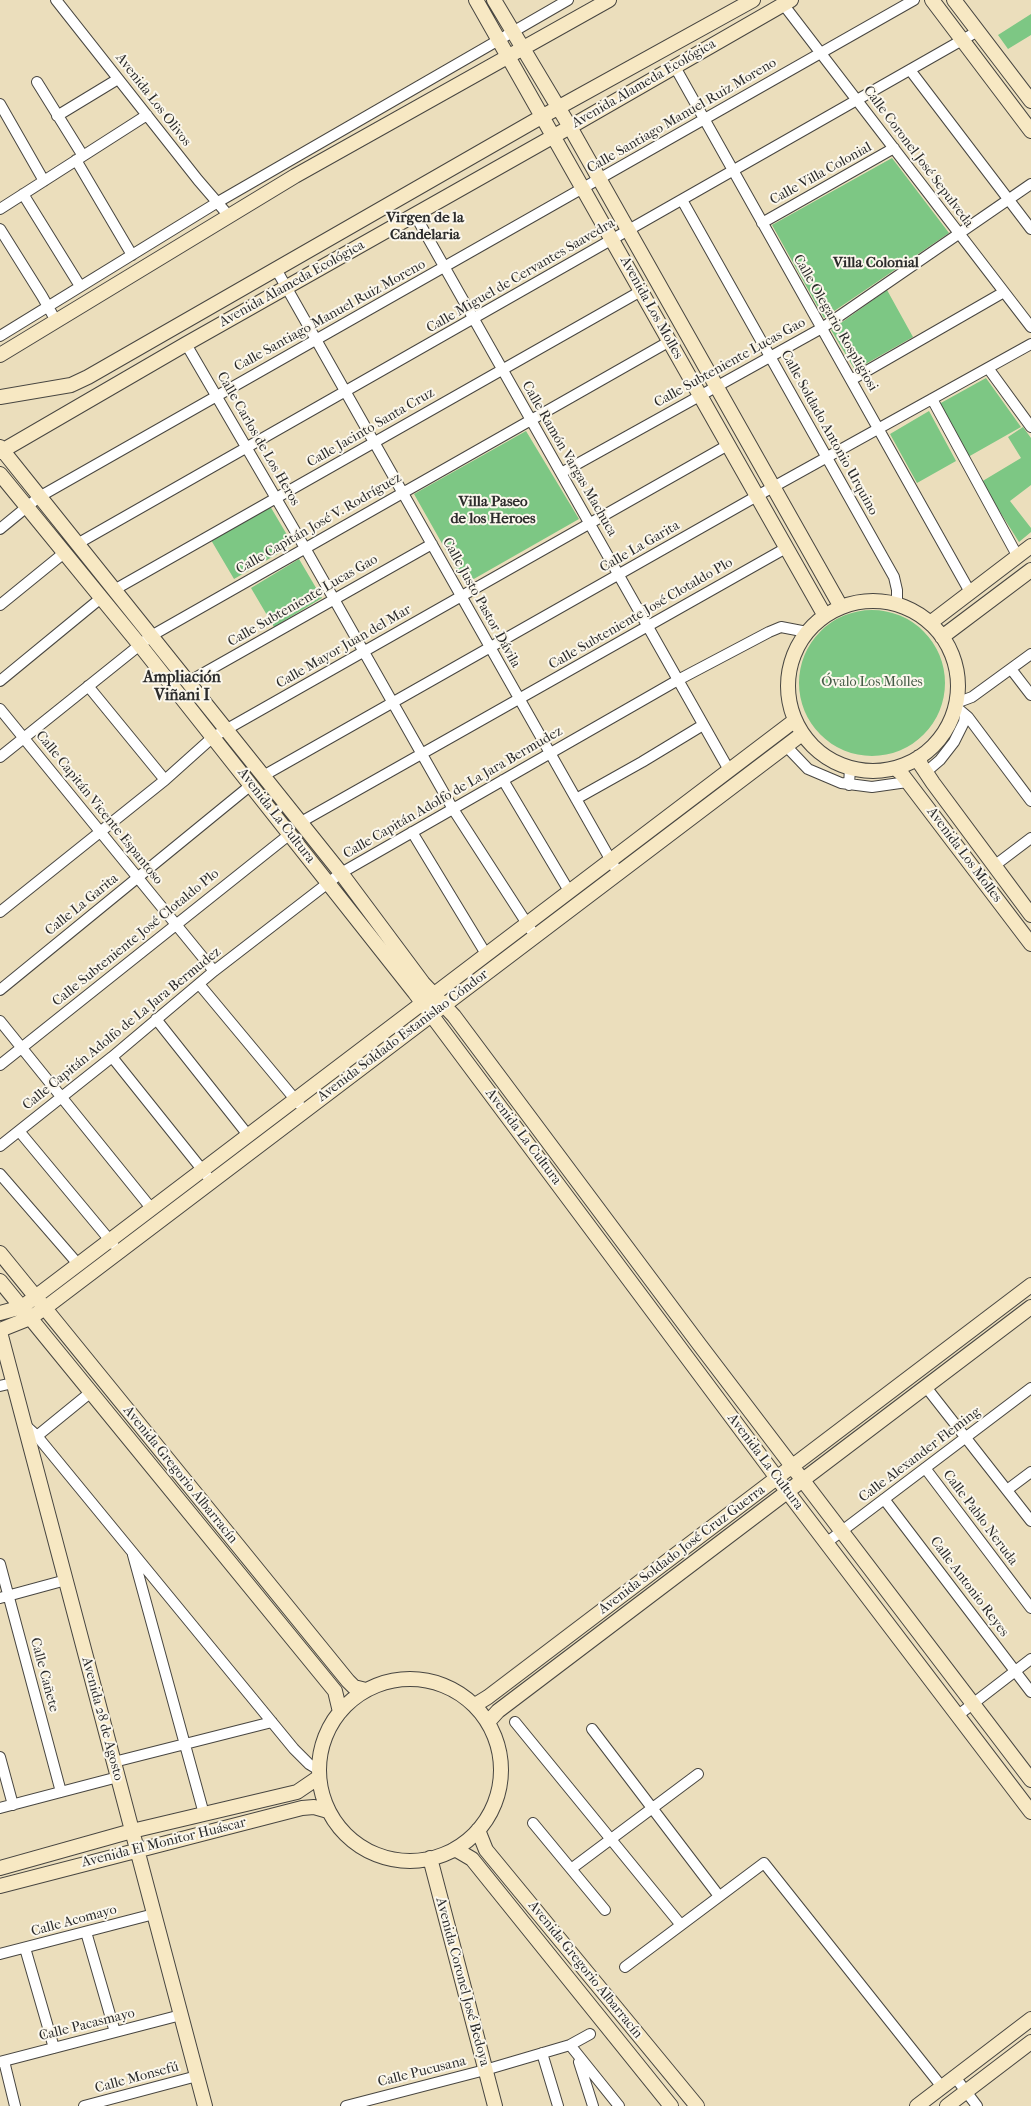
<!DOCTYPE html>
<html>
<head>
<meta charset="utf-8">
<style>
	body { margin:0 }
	canvas { display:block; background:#ebdebc }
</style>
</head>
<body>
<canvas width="1031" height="2106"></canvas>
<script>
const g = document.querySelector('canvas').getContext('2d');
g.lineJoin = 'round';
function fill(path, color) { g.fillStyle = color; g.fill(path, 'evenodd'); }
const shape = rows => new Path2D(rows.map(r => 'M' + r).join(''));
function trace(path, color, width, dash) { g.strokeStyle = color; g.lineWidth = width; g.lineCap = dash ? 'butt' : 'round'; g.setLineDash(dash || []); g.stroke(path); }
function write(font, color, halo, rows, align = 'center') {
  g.font = font + ' "IM FELL French Canon",serif'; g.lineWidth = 4; g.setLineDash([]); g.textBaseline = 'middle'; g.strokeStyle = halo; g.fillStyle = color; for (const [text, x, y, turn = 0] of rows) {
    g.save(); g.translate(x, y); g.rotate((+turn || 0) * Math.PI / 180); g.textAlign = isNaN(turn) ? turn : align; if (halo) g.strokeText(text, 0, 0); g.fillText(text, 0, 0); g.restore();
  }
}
fill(shape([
	[1031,14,1031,35,1008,49,998,35],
	[892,158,949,233,824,318,772,225],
	[887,290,913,337,855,370,831,330],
	[986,378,1021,427,968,457,939,404],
	[929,411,956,461,917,483,890,434],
	[1023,427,1031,438,1031,485,1010,501,1031,528,1031,532,1019,542,981,482,1021,458,1008,437],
	[526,431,579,519,465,584,414,494],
	[270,506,293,545,234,579,211,540],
	[299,559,322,598,274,627,251,588],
	'799 683a73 73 0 1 1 146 0a73 73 0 1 1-146 0Z'
]), '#7dc784');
const street = shape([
	[56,0,198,180,229,216],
	[783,4,1031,327],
	[675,67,970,592],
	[910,70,1031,229],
	[37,82,83,156],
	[0,104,44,181],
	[57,116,118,79],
	[76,160,132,255],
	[23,194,80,286],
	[682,200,894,577,897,590,897,605],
	[0,209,147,115],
	[415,215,729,770],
	[762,223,894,148],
	[0,229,42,296,56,321],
	[276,269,618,873],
	[0,336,218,202,568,0],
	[186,344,305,548,453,809,535,936],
	[988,368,1031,427],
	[851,380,1004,292],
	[932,399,1018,557],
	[561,473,822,328,1031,184],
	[0,529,39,497,914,0],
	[77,544,978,31],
	[114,590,641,291],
	[0,605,64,553],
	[1011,669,1031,695],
	[0,681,101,598],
	[188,682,432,544],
	[88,686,165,780],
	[956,703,972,697,1031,654],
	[955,706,968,717,1031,801],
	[0,709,214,971],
	[786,746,808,769,841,783,872,787,907,782],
	[0,757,151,636,670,341],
	[926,772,940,760,954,742,964,722,965,715],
	[263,776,757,496,1031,344],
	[503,780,569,891],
	[849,785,850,768],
	[576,799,642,762,703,725],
	[301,822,786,548],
	[412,832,486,954],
	[994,866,1031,838],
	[0,912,165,780,213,737,728,445],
	[199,984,299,1104],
	[0,990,251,785],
	[156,1019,248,1135],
	[0,1021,151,1208],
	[112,1057,212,1182],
	[0,1065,290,834],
	[19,1131,113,1244],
	[0,1146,112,1057,214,971,341,873,678,680,769,632,781,627,807,632],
	[0,1174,78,1264],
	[0,1386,13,1383],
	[926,1387,1031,1521],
	[25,1425,37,1436,294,1749,309,1764,319,1770],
	[37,1436,91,1392],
	[925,1468,1031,1608],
	[1007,1490,1031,1472],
	[884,1499,1031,1692],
	[826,1543,1031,1388],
	[133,1555,204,1814],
	[0,1564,61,1792],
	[0,1598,66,1580],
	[957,1716,1031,1659],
	[515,1722,681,1925],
	[592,1729,719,1896],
	[0,1757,13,1805],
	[114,1762,272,1722],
	[0,1808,118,1777],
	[533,1823,605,1910],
	[571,1869,698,1774],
	[86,1932,115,2032],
	[25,1948,54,2048],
	[0,1954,154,1914],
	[625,1967,764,1863,942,2087],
	[570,2045,619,2106],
	[542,2053,558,2106],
	[4,2061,15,2106],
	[0,2062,181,2015],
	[579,2062,593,2106],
	[955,2077,977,2106],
	[84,2106,197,2076],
	[346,2106,485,2070,570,2045,590,2034]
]);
const secondary = shape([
	[476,0,825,616],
	[494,0,570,127,841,607],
	[932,0,1031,131],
	[954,0,1031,101],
	[0,355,295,176,609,0],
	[0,397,71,385,88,377,543,116,753,0],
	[0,447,341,873,423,983,454,1016,699,1344,1031,1780],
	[0,452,186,344,570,127,791,0],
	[0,474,139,644,415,993,777,1478,1031,1812],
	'788 686a85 85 0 1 1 170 0a85 85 0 1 1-170 0Z',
	[930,623,1031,546],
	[942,637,1031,570],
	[919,757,921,765,933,783,1031,915],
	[895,768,901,773,1031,944],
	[0,1253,348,1681,354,1687,366,1690],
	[0,1281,335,1691,340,1712],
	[0,1313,22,1307,794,721],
	[0,1330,30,1318,45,1308,802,734],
	[0,1332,205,2106],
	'319 1770a91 91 0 1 1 182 0a91 91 0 1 1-182 0Z',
	[475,1705,488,1697,1031,1285],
	[489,1721,498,1711,1031,1307],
	[478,1830,486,1850,697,2106],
	[455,1849,472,1859,671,2106],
	[430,1858,495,2106],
	[0,1868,132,1831,297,1792,319,1777],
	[0,1886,302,1808,314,1807,328,1811],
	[917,2106,1031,2019],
	[947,2106,1031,2042]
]);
trace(street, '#484641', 12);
trace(secondary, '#484641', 16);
trace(street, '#fff', 10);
trace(secondary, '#f7e8c3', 14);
write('14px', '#2b2b2b', '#fbf7ec', [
	["Avenida Alameda Ecológica",644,84,-30],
	["Avenida Los Olivos",153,100,52],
	["Calle Santiago Manuel Ruiz Moreno",682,116,-30],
	["Calle Coronel José Sepulveda",918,157,53],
	["Calle Villa Colonial",821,174,-29],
	["Calle Miguel de Cervantes Saavedra",521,276,-30],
	["Avenida Alameda Ecológica",292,284,-29],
	["Avenida Los Molles",651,308,61],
	["Calle Santiago Manuel Ruiz Moreno",330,316,-29],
	["Calle Olegario Rospligiosi",835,323,60],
	["Calle Subteniente Lucas Gao",730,363,-29],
	["Calle Jacinto Santa Cruz",371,428,-30],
	["Calle Soldado Antonio Urquino",829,433,61],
	["Calle Carlos de Los Heros",258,439,60],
	["Calle Ramón Vargas Machuca",569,459,60],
	["Calle Capitán José V. Rodríguez",319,524,-30],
	["Calle La Garita",640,547,-30],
	["Calle Subteniente Lucas Gao",303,601,-30],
	["Calle Justo Pastor Dávila",481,603,61],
	["Calle Subteniente José Clotaldo Plo",641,614,-30],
	["Calle Mayor Juan del Mar",344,647,-30],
	["Calle Capitán Adolfo de La Jara Bermudez",453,793,-30],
	["Calle Capitán Vicente Espantoso",99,808,51],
	["Avenida La Cultura",276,816,52],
	["Avenida Los Molles",964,855,53],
	["Calle La Garita",82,905,-39],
	["Calle Subteniente José Clotaldo Plo",136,938,-39],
	["Calle Capitán Adolfo de La Jara Bermudez",122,1029,-39],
	["Avenida Soldado Estanislao Cóndor",403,1036,-37],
	["Avenida La Cultura",523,1137,53],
	["Calle Alexander Fleming",920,1455,-37],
	["Avenida La Cultura",765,1462,53],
	["Avenida Gregorio Albarracín",180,1475,51],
	["Calle Pablo Neruda",980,1518,53],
	["Avenida Soldado José Cruz Guerra",682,1550,-37],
	["Calle Antonio Reyes",969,1587,53],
	["Calle Cañete",44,1675,75],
	["Avenida 28 de Agosto",102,1719,75],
	["Avenida El Monitor Huáscar",164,1843,-14],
	["Calle Acomayo",74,1921,-15],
	["Avenida Gregorio Albarracín",585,1970,51],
	["Avenida Coronel José Bedoya",462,1982,75],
	["Calle Pacasmayo",87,2025,-14],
	["Calle Pucusana",422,2072,-14],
	["Calle Monsefú",137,2078,-15]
]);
write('14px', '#445a46', '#fbf7ec', [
	["Óvalo Los Molles",872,683]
]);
write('bold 15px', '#2b2b2b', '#fbf7ec', [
	["Virgen de la",425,218],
	["Candelaria",425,235],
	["Villa Colonial",876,263],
	["Villa Paseo",493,502],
	["de los Heroes",493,519]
]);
write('bold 16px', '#2b2b2b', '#fbf7ec', [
	["Ampliación",182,678],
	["Viñani I",182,696]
]);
</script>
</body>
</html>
